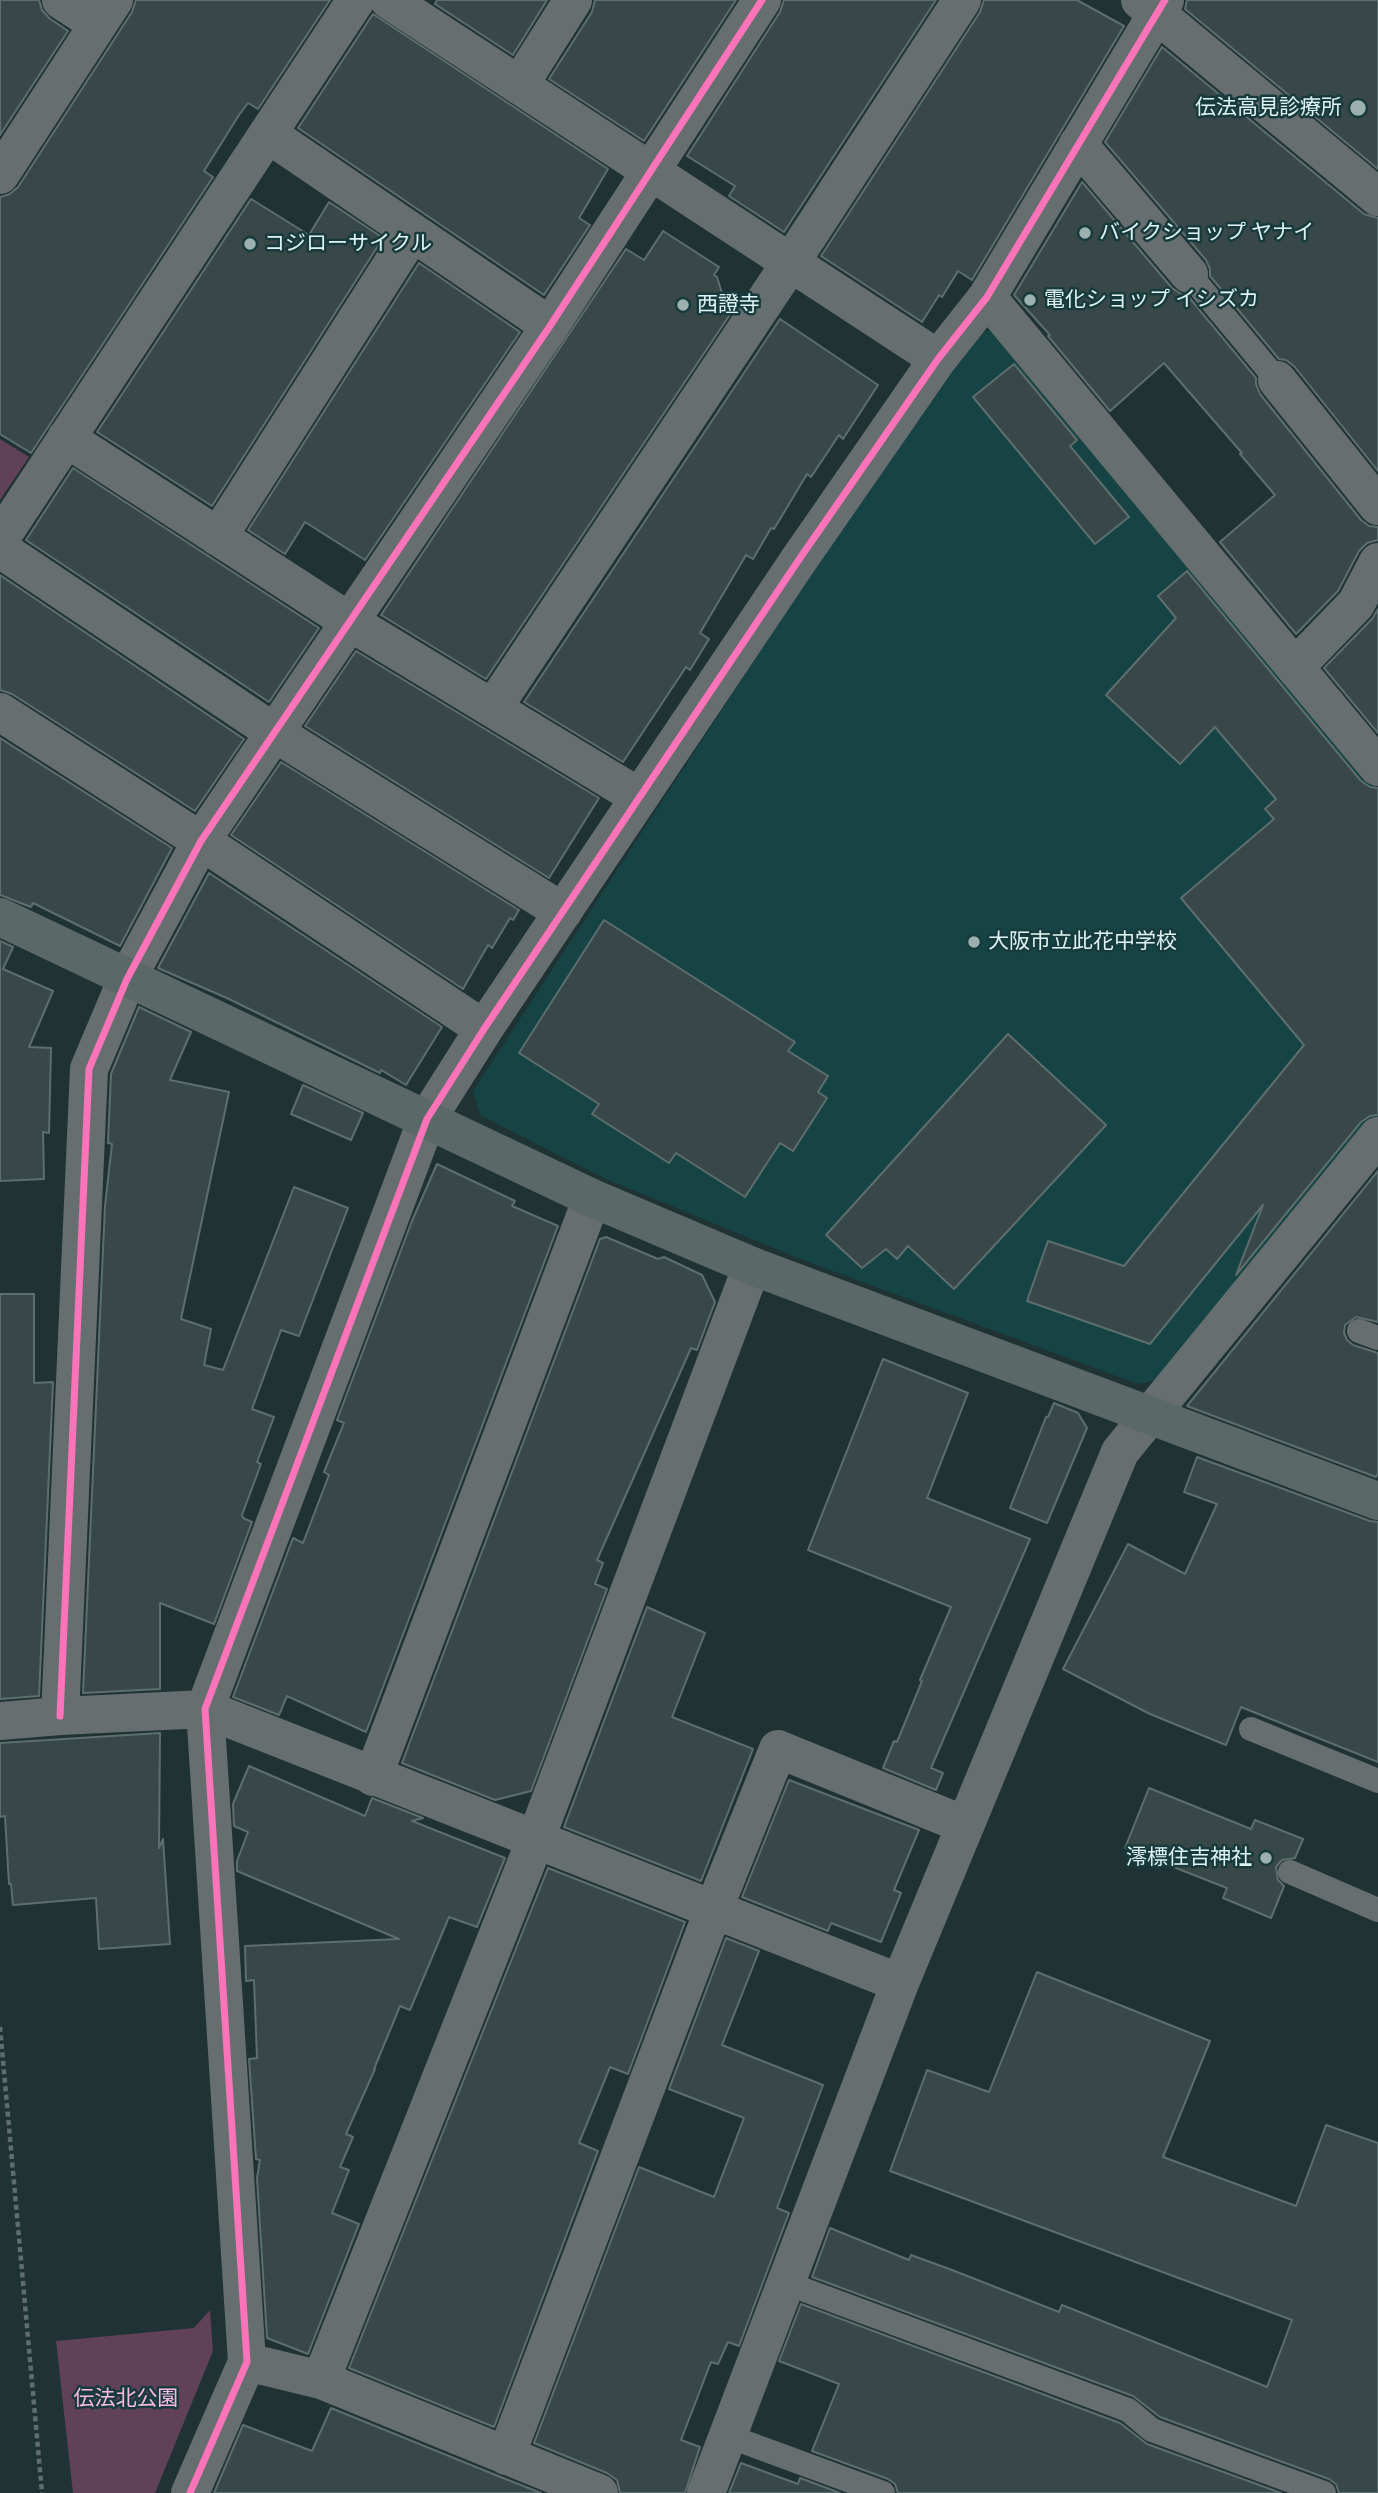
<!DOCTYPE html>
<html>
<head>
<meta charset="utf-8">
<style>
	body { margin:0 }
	canvas { display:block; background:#1f3334 }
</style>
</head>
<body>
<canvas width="1378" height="2493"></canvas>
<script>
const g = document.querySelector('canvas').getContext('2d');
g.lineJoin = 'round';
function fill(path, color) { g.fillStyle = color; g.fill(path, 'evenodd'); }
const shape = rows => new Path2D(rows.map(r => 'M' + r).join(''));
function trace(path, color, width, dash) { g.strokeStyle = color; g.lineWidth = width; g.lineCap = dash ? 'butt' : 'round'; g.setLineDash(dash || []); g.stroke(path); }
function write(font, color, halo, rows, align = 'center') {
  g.font = font + ' "Public Sans","Noto Sans JP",sans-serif'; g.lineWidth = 5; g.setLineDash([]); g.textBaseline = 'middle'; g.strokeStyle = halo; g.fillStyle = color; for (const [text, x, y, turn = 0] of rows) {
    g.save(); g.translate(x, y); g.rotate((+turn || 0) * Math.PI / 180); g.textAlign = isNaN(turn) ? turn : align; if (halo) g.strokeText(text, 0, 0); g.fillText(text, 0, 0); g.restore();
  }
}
fill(shape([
	[1002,329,1378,793,1378,1121,1162,1379,1138,1384,798,1258,606,1179,480,1115,473,1091,819,561,981,332]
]), '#164344');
fill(shape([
	[0,439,29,457,0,500],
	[210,2310,213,2351,155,2493,73,2493,56,2341,194,2328]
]), '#604158');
const building = shape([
	[0,0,39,0,42,10,49,18,68,31,0,135,0,0],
	[136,0,330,0,258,109,248,103,239,115,204,171,213,177,31,453,0,434,0,197,10,194,18,187,132,12,136,0],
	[437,0,547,0,513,55,435,4,437,0],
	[595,0,736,0,644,141,549,79,592,12,595,0],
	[784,0,936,0,784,232,729,196,735,186,687,156,780,12,784,0],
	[984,0,1077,0,1124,26,972,280,958,271,942,297,939,295,922,322,821,256,980,12,984,0],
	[1187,0,1378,0,1378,169,1185,9,1187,0],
	[373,14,608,169,579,218,590,225,544,295,298,128,373,14],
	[1162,47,1364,214,1378,218,1378,471,1294,366,1286,360,1279,359,1210,276,1210,269,1206,260,1105,142,1162,47],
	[1082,182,1172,288,1181,294,1187,295,1256,378,1256,384,1260,394,1361,520,1369,526,1378,527,1378,540,1367,543,1359,551,1338,591,1296,634,1220,542,1275,495,1240,454,1242,453,1164,363,1110,411,1048,336,1050,335,1014,295,1082,182],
	[251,199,309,235,329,202,383,238,212,506,97,432,251,199],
	[663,231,719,267,714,275,717,277,729,316,486,679,381,615,626,249,644,260,663,231],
	[419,263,520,332,365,560,305,522,285,554,248,530,419,263],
	[780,319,878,385,843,439,839,435,811,477,807,474,774,529,771,528,753,559,746,555,700,633,709,639,690,670,686,667,623,762,524,702,780,319],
	[1014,364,1077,440,1070,446,1129,517,1095,544,973,397,1014,364],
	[73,468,319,628,269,702,26,540,73,468],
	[1187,571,1361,781,1370,787,1378,788,1378,1115,1370,1116,1361,1122,1236,1275,1263,1205,1150,1344,1027,1301,1048,1241,1124,1266,1304,1045,1181,898,1274,819,1265,809,1276,799,1215,727,1180,764,1106,695,1176,618,1158,596,1187,571],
	[0,575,244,739,195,811,12,694,0,690,0,575],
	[1378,609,1378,733,1324,668,1372,619,1378,609],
	[356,651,599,798,549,878,305,726,356,651],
	[0,738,172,848,120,946,33,903,31,907,0,895,0,738],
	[281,762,519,910,513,920,510,918,492,948,488,945,463,989,231,835,281,762],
	[209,873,442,1027,406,1085,381,1070,380,1073,229,999,158,968,209,873],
	[604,920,795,1042,788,1051,828,1076,818,1092,827,1098,793,1151,780,1143,745,1197,676,1153,669,1163,592,1114,599,1104,519,1053,604,920],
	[0,941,13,947,3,969,53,991,29,1047,51,1048,49,1133,43,1132,44,1179,0,1181,0,941],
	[139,1007,191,1032,170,1080,229,1092,181,1319,211,1329,204,1365,223,1370,294,1187,348,1208,299,1336,281,1330,252,1409,274,1417,257,1462,261,1464,242,1515,243,1518,252,1522,214,1624,160,1603,160,1689,83,1693,105,1206,112,1144,108,1143,111,1074,139,1007],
	[1008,1034,1106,1125,954,1289,908,1246,897,1259,886,1249,862,1268,826,1235,1008,1034],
	[303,1085,363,1113,351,1140,291,1114,303,1085],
	[437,1164,515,1201,512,1206,558,1226,366,1732,287,1696,279,1715,233,1697,293,1538,303,1543,329,1475,324,1472,344,1423,337,1420,412,1221,437,1164],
	[1378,1171,1378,1322,1356,1317,1345,1325,1344,1333,1347,1340,1353,1345,1378,1353,1378,1473,1376,1477,1187,1406,1378,1171],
	[606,1237,658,1259,664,1257,702,1275,715,1302,697,1350,691,1348,597,1560,603,1563,595,1584,607,1589,531,1791,495,1800,402,1763,600,1239,606,1237],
	[0,1294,34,1294,34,1383,53,1382,39,1696,0,1699,0,1294],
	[883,1359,968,1393,927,1498,1030,1539,931,1768,943,1773,936,1790,883,1768,894,1741,897,1742,922,1681,920,1680,951,1607,808,1550,883,1359],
	[1054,1403,1078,1413,1087,1428,1047,1523,1010,1508,1046,1417,1048,1417,1054,1403],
	[1197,1457,1370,1521,1378,1522,1378,1762,1241,1707,1226,1745,1150,1714,1063,1669,1128,1544,1185,1574,1217,1504,1184,1492,1197,1457],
	[647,1607,705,1633,672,1717,753,1749,701,1881,564,1827,647,1607],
	[160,1733,159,1848,163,1839,170,1944,99,1949,96,1898,13,1905,11,1884,9,1884,5,1816,0,1817,0,1743,160,1733],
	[249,1766,365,1816,372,1798,423,1818,412,1821,505,1858,477,1927,449,1917,410,2010,400,2006,374,2069,375,2069,346,2134,353,2137,340,2167,349,2170,332,2213,359,2224,308,2354,267,2338,257,2178,260,2160,256,2159,249,2059,257,2058,254,1980,246,1981,245,1946,399,1939,237,1871,237,1861,248,1832,234,1826,233,1804,249,1766],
	[789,1780,919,1830,894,1890,901,1893,881,1942,831,1923,828,1931,742,1897,789,1780],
	[1149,1788,1251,1829,1255,1820,1303,1839,1295,1858,1282,1860,1276,1867,1278,1880,1284,1886,1271,1918,1223,1898,1227,1888,1125,1848,1149,1788],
	[548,1868,685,1922,628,2074,610,2067,579,2143,598,2151,494,2427,349,2368,548,1868],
	[726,1938,759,1951,722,2045,823,2085,777,2208,789,2213,739,2346,728,2342,718,2364,711,2362,681,2440,700,2447,685,2493,620,2493,617,2480,607,2473,534,2443,639,2167,714,2197,744,2118,669,2089,726,1938],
	[1037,1972,1210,2041,1163,2157,1296,2206,1326,2125,1378,2143,1378,2493,1339,2493,1336,2484,1329,2479,1160,2417,1133,2396,812,2277,830,2228,909,2260,911,2255,952,2270,1059,2312,1062,2305,1267,2387,1292,2320,890,2171,927,2070,989,2092,1037,1972],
	[801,2304,1120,2423,1147,2444,1281,2493,898,2493,895,2484,888,2479,812,2451,839,2384,779,2361,801,2304],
	[331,2408,498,2476,541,2493,214,2493,243,2425,312,2451,331,2408],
	[741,2463,798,2484,800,2478,840,2493,729,2493,741,2463]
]);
fill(building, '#384748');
trace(building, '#5d6e6e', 2);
trace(shape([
	[0,2027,42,2493]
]), '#616c6c', 4.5, [5, 3.5]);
trace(shape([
	[1189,274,1277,380],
	[1359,1331,1378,1338],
	[1251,1729,1378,1781],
	[1290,1872,1378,1910],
	[786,2283,1128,2410,1152,2430,1324,2493],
	[728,2436,883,2493]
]), '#676e6f', 24);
trace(shape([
	[61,0,98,24],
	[389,0,938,359],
	[1140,0,1378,197],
	[520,84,573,0],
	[268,134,550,326],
	[1078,144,1189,274],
	[0,175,114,0],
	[987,297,1378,767],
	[1277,380,1378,506],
	[66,438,350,622,639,797],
	[218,537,412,233],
	[0,539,356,0],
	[0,549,275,733,563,912],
	[1295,667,1356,604,1378,562],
	[493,708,791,262,962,0],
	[0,712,201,841,484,1029],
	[60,1716,89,1069,127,979,201,841,550,326,762,0],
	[0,1721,60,1716,205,1709,900,1983],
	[373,1777,592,1198],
	[247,2362,321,2380,599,2493],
	[321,2380,535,1841,752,1266],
	[506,2456,713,1911,778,1749,965,1825],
	[190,2493,247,2362,205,1709,427,1119,484,1029,798,561,938,359,987,297,1165,0],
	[706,2493,900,1983,1120,1452,1378,1136]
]), '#676e6f', 38);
trace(shape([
	[0,917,592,1198,752,1266,1378,1501]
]), '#5b6868', 38);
trace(shape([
	[60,1716,89,1069,127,979,201,841,550,326,762,0],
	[190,2493,247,2362,205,1709,427,1119,484,1029,798,561,938,359,987,297,1165,0]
]), '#fb73b8', 7);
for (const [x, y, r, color] of [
	[1358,108,9,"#9cb0b0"],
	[1085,233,7,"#9cb0b0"],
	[250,244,7,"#9cb0b0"],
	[1030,300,7,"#9cb0b0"],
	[683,305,7,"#9cb0b0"],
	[974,942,7,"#9cb0b0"],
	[1266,1858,7,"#9cb0b0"]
]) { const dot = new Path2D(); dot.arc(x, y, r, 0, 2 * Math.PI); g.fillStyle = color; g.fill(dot); trace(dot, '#173b3c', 2.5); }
write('21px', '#e0f3f3', '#173b3c', [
	["伝法高見診療所",1342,108,"right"],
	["バイクショップ ヤナイ",1099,233],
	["コジローサイクル",264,244],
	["電化ショップ イシズカ",1044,300],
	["西證寺",697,305],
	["大阪市立此花中学校",988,942],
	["澪標住吉神社",1252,1858,"right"]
], 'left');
write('21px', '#fbb9e5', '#173b3c', [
	["伝法北公園",126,2399]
]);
</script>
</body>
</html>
